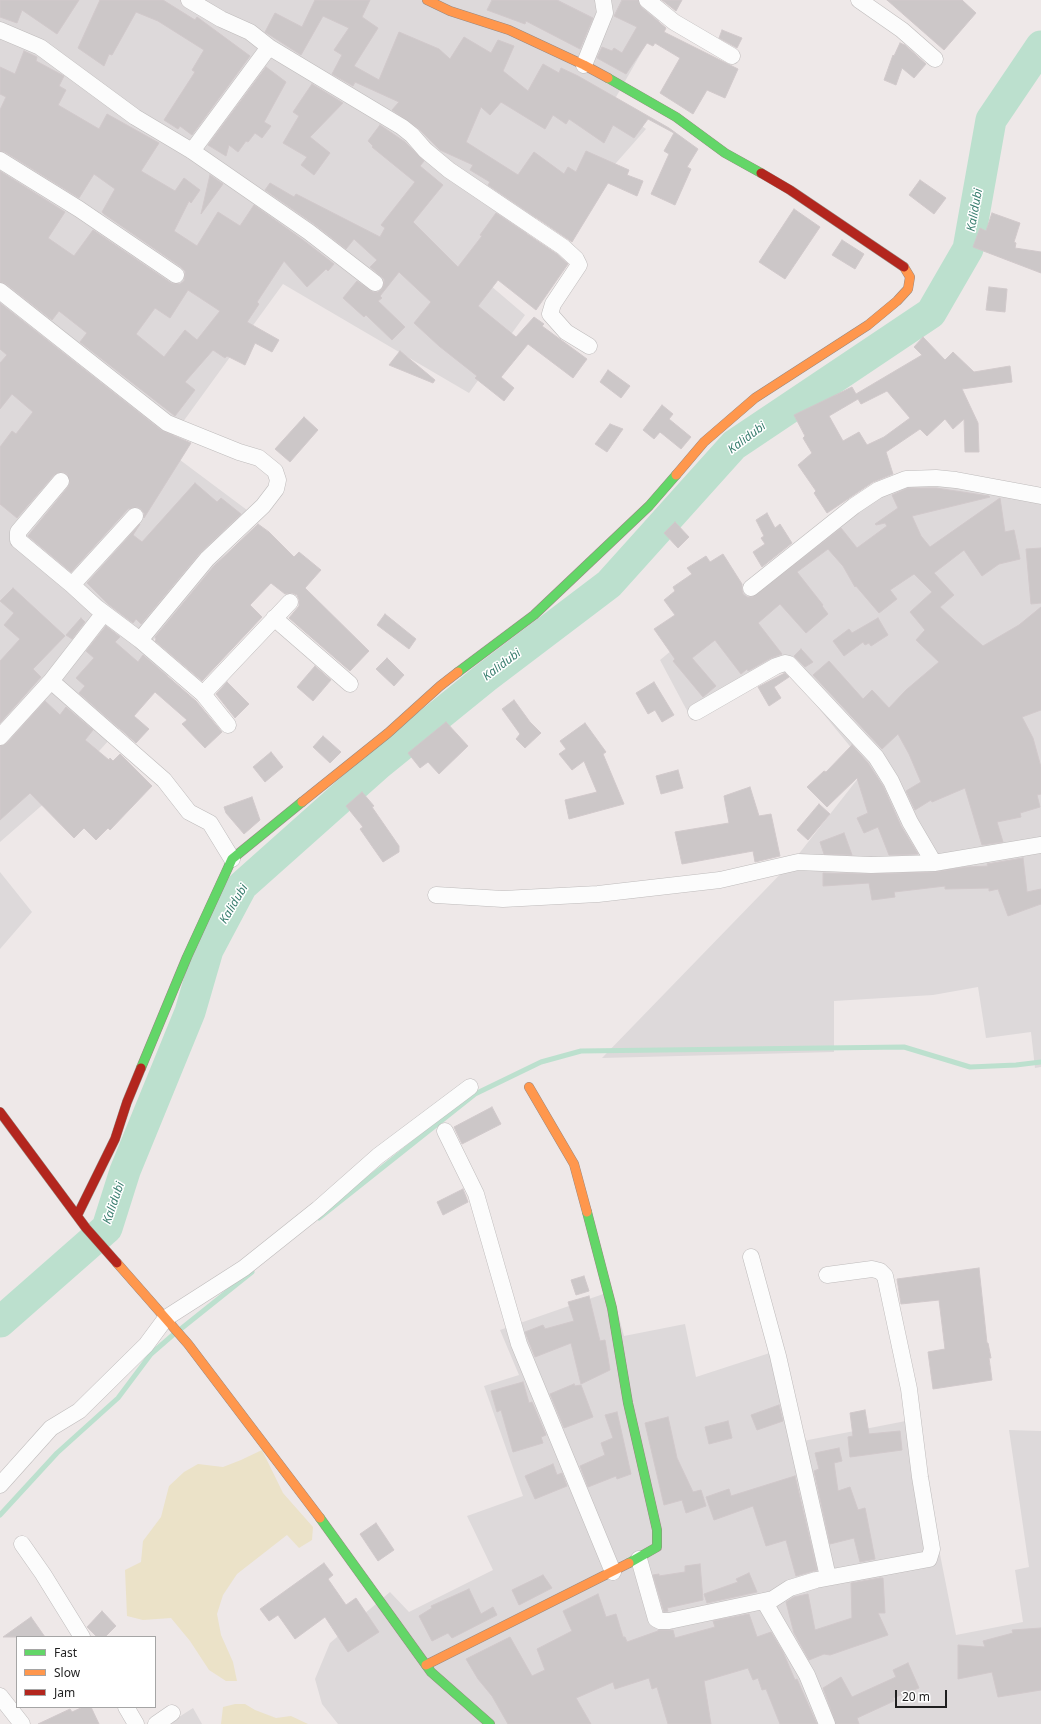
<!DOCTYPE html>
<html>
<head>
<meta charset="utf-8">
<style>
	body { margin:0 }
	#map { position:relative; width:1041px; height:1724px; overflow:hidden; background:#eee8e8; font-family:"Noto Sans",sans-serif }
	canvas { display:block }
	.legend { position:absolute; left:16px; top:1636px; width:140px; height:72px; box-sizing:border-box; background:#fff; border:1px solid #a5a5a5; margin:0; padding:5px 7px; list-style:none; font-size:12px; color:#1f1f1f }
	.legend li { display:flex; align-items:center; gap:8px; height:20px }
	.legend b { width:20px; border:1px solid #a5a5a5 }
	.scale { position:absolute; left:895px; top:1690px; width:52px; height:18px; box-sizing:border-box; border:2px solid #1f1f1f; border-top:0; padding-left:5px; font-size:12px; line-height:14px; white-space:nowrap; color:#1f1f1f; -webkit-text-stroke:3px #fff; paint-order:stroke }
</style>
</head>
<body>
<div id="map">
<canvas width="1041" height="1724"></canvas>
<ul class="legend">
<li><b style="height:5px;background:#63d668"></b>Fast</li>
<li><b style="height:5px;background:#ff974d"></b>Slow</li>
<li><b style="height:5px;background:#b3261e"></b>Jam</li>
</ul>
<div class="scale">20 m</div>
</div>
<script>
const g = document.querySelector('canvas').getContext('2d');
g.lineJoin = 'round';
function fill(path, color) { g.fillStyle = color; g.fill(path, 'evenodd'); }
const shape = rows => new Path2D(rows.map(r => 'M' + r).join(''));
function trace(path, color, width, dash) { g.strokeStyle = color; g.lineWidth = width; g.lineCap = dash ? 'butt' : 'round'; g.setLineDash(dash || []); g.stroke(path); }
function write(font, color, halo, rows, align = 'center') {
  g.font = font + ' "Noto Sans",sans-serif'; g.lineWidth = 3; g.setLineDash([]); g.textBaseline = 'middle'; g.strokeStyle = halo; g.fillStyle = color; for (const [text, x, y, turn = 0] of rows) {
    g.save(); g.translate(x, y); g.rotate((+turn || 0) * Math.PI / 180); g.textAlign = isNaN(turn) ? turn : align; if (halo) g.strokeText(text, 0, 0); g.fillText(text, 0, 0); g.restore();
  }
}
fill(shape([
	[0,0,640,0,664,13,612,104,646,129,579,205,556,189,491,286,525,315,469,393,283,284,164,448,255,516,198,588,151,643,173,670,79,773,0,842],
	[918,474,1041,489,1041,1067,1035,1068,1031,1032,986,1038,978,987,933,995,834,1001,834,1052,602,1058,794,860,867,767,807,694,787,673,780,673,692,720,660,660,747,588,812,531],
	[0,872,32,912,0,949],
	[612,1291,624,1336,685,1324,696,1377,782,1349,803,1441,916,1419,928,1494,956,1635,1023,1622,1015,1570,1029,1567,1009,1430,1041,1431,1041,1724,338,1724,322,1704,315,1679,330,1643,390,1592,409,1612,493,1570,467,1516,523,1496,484,1386,519,1375,500,1330],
	[193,1708,202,1724,168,1724]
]), '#ddd9da');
fill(shape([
	[262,1450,283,1493,313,1527,312,1540,299,1548,287,1535,237,1574,223,1595,217,1614,221,1635,233,1662,237,1681,226,1681,209,1670,190,1641,171,1618,143,1620,127,1616,125,1570,141,1562,143,1541,161,1517,169,1486,184,1472,198,1464,223,1467,241,1460],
	[235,1704,245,1704,255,1710,276,1718,291,1716,308,1724,221,1724,223,1707]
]), '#ebe2c8');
trace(shape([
	[319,1218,475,1094,541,1062,581,1051,904,1047,970,1067,1016,1065,1041,1062],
	[182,1328,252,1272],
	[0,1515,57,1453,118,1398,151,1354,174,1334]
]), '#bce0ce', 5);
trace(shape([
	[0,1322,107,1228,125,1171,190,1012,208,950,242,886,379,764,485,678,609,584,734,445,931,313,968,249,991,120,1041,46]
]), '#bce0ce', 31);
const building = shape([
	[0,0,79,0,57,34,22,10,17,23,0,17,0,0],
	[100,0,163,0,195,20,197,17,250,56,192,135,180,126,178,129,164,120,195,72,192,70,204,50,158,21,136,12,112,55,109,54,104,66,78,48,100,0],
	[315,0,370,0,362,17,378,28,354,66,379,80,399,32,439,49,450,59,464,37,491,53,498,40,514,46,503,71,528,91,543,64,559,73,561,68,578,76,669,128,698,149,687,167,691,169,675,205,651,194,669,154,664,151,674,133,648,119,634,138,613,125,604,143,569,119,566,124,553,115,545,129,501,102,490,115,481,107,466,142,518,175,534,152,564,174,568,167,576,172,586,151,629,170,627,175,643,181,637,196,608,183,572,242,488,185,490,182,470,170,473,165,440,150,418,128,392,110,399,102,355,82,353,86,332,74,342,55,334,50,349,28,323,16,301,55,265,32,275,13,302,27,315,0],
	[492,0,557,0,593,18,580,49,526,21,525,24,487,10,492,0],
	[622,0,638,0,641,7,666,28,664,32,738,69,725,98,707,90,693,114,660,93,680,58,655,43,653,46,647,43,626,74,597,58,602,47,612,51,614,48,622,53,637,27,614,16,622,0],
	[662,0,682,0,676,11,662,0],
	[887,0,962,0,976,13,944,50,887,0],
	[722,30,742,38,737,48,719,38,722,30],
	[900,43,905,45,926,64,914,78,902,68,896,85,884,80,893,55,894,56,900,43],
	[24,51,37,57,36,61,64,76,59,86,66,90,58,105,99,129,107,114,159,143,141,171,175,191,184,178,200,190,191,203,189,201,174,231,197,246,218,212,240,226,254,205,303,240,334,264,328,271,326,269,307,287,284,261,257,302,259,304,247,322,279,340,272,352,255,343,245,365,227,356,225,358,213,350,185,382,195,390,175,416,80,342,87,333,59,311,52,320,6,284,0,282,0,171,65,212,48,238,74,256,93,230,171,283,180,284,184,281,185,276,185,271,181,267,104,214,102,212,115,189,94,174,79,198,5,152,0,151,0,110,6,97,0,94,0,67,15,74,24,51],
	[188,290,220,311,197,340,185,330,164,357,136,334,155,308,170,318,188,290],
	[266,67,286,82,264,122,271,126,262,138,255,133,248,142,246,141,238,152,229,145,226,156,208,145,266,67],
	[312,84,343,103,310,137,330,153,314,175,301,165,307,157,283,143,299,116,293,112,312,84],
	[380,125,405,142,424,161,420,166,443,185,413,222,458,267,482,236,480,235,496,213,557,254,568,264,536,310,498,280,478,306,516,337,534,317,544,324,542,326,587,359,573,378,528,344,501,377,514,388,504,401,475,378,477,376,439,346,414,323,431,302,399,272,380,296,382,298,378,301,405,327,392,340,366,315,364,317,343,298,357,281,373,292,378,292,382,289,384,284,384,279,370,267,377,260,354,239,346,249,314,224,265,190,270,183,294,197,296,194,380,237,385,228,381,225,415,182,372,147,373,146,368,141,380,125],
	[210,175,223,184,201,214,210,175],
	[920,180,946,198,934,214,909,195,920,180],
	[794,209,820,227,785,279,759,262,794,209],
	[992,213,1020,223,1014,242,1016,243,1015,248,1041,252,1041,273,973,247,980,228,986,231,992,213],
	[842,240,864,254,855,269,832,255,842,240],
	[989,287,1007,289,1005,312,986,310,989,287],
	[0,303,161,430,191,443,144,518,144,513,141,509,137,507,128,509,71,572,28,536,68,487,70,482,67,474,62,472,54,475,17,518,0,504,0,447,12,431,16,434,33,412,12,394,0,409,0,363,7,355,0,349,0,303],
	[923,337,945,360,953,352,974,372,1010,366,1012,382,962,389,978,423,979,452,965,452,964,419,953,429,945,419,927,436,920,429,886,452,893,474,873,482,827,513,814,493,816,491,798,465,812,453,803,438,805,436,794,415,852,387,856,394,922,355,914,347,923,337],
	[887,391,910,418,884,437,867,445,859,432,843,441,829,416,858,399,861,404,887,391],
	[400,351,435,380,433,383,389,365,400,351],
	[608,370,630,386,621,398,600,382,608,370],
	[662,405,673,414,669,419,691,437,681,449,660,432,654,439,643,430,662,405],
	[304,417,318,430,290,462,275,449,304,417],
	[610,424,623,429,607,452,595,444,610,424],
	[195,483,217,502,221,498,241,514,200,553,141,624,136,619,133,623,108,604,87,583,140,524,133,535,142,542,195,483],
	[908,488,936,488,989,496,990,497,912,516,921,536,930,547,1000,498,1005,532,1014,530,1020,559,999,564,982,576,964,550,934,573,954,595,940,607,956,622,983,646,1019,625,1041,607,1041,710,1022,717,1033,738,1041,767,1041,794,1037,795,1040,807,1020,813,1021,817,997,822,1003,842,982,845,965,788,932,802,931,800,915,810,906,791,921,782,909,754,898,734,882,749,813,675,829,661,863,699,872,690,889,708,906,690,939,662,916,640,925,630,910,612,932,592,914,574,890,590,897,599,879,613,856,586,855,587,843,566,828,549,797,572,823,605,822,606,828,614,806,633,780,604,758,623,782,654,771,658,748,671,747,669,741,674,715,640,692,658,716,686,703,697,673,661,675,659,654,629,675,615,664,600,675,591,673,587,692,574,687,568,706,556,710,562,723,554,742,584,742,589,743,594,747,597,753,597,841,528,857,548,887,526,885,523,876,525,875,524,898,508,892,495,908,488],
	[767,513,775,528,780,524,792,543,762,567,753,552,765,544,761,538,764,536,756,520,767,513],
	[675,522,689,537,678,548,664,533,675,522],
	[258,524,269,532,294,557,299,552,321,570,305,588,369,651,350,671,289,618,299,606,299,600,297,595,292,593,285,594,271,583,250,605,262,617,202,681,155,641,156,639,155,637,214,566,258,524],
	[1041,548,1041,603,1031,604,1026,549,1041,548],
	[13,588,65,636,33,669,41,677,0,723,0,661,20,639,4,625,14,613,0,601,13,588],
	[385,614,416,639,409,649,377,625,385,614],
	[81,618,85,622,72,639,66,635,81,618],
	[878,618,888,635,871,646,869,643,865,645,863,642,844,656,833,641,849,629,852,633,878,618],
	[106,626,120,637,115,642,138,662,143,655,196,701,222,732,205,748,182,724,187,720,155,692,134,716,149,729,136,743,79,693,85,686,76,678,94,658,86,651,106,626],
	[801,649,813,662,805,667,794,656,801,649],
	[387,658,404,675,394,686,376,669,387,658],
	[315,666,331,680,313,701,297,687,315,666],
	[785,673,789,677,774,687,781,698,769,706,758,687,785,673],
	[227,682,249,704,235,718,216,694,227,682],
	[654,682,674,715,662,722,655,710,648,714,636,693,654,682],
	[514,700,530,722,541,733,525,748,516,739,520,734,502,709,514,700],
	[45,701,60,715,66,707,93,730,85,740,109,760,110,758,113,761,120,754,152,786,110,830,108,828,96,840,84,828,74,838,30,793,0,820,0,746,7,743,45,701],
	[446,722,468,746,439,774,428,762,420,768,408,753,446,722],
	[585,723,606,752,603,754,624,804,569,819,565,800,597,792,584,761,572,770,559,754,566,749,560,741,585,723],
	[323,736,341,752,330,763,313,747,323,736],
	[852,745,868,763,883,786,901,826,918,854,889,855,878,827,864,833,857,818,868,813,857,778,827,807,807,787,824,771,826,772,852,745],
	[271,752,283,767,265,782,253,767,271,752],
	[678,770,683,788,661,794,656,776,678,770],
	[750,787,759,816,771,814,780,856,755,862,753,851,682,864,675,832,729,823,724,796,750,787],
	[362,792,374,806,372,807,399,846,399,852,383,862,360,829,363,827,346,806,362,792],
	[252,797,260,820,244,834,226,813,224,807,252,797],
	[819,804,830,814,808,840,797,830,819,804],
	[844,833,852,855,824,854,820,842,844,833],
	[1023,858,1027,892,1041,889,1041,904,1008,916,998,889,989,891,989,888,945,889,945,886,894,892,895,897,872,900,869,883,823,886,823,873,871,874,934,872,967,867,988,866,987,864,1023,858],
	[492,1107,501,1124,462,1144,454,1127,492,1107],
	[463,1189,468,1202,443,1215,437,1202,463,1189],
	[979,1268,987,1343,988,1343,991,1358,989,1358,992,1380,933,1389,928,1352,945,1349,939,1300,901,1304,897,1279,979,1268],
	[584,1276,589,1291,576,1295,571,1280,584,1276],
	[589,1296,600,1341,605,1340,610,1370,581,1384,571,1343,535,1357,525,1332,543,1325,545,1329,574,1321,568,1302,589,1296],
	[523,1382,529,1403,532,1402,546,1435,541,1437,543,1443,513,1452,501,1410,497,1412,491,1391,523,1382],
	[574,1384,575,1386,581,1385,593,1417,564,1428,550,1394,574,1384],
	[779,1405,783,1421,757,1430,751,1415,779,1405],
	[865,1410,869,1434,900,1431,902,1450,850,1457,848,1437,853,1436,850,1413,865,1410],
	[617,1412,631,1474,617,1479,616,1476,588,1487,580,1466,605,1455,601,1443,613,1438,605,1415,617,1412],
	[668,1417,677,1458,693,1492,701,1490,706,1506,686,1513,682,1500,664,1505,645,1423,668,1417],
	[728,1421,732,1438,709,1444,705,1427,728,1421],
	[839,1448,842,1461,834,1463,838,1491,850,1487,858,1510,865,1508,875,1559,860,1562,854,1538,830,1544,814,1471,819,1469,815,1453,839,1448],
	[553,1464,557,1475,562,1473,567,1486,535,1499,525,1476,553,1464],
	[795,1476,817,1570,796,1576,786,1540,766,1546,753,1506,714,1520,706,1497,729,1489,731,1496,795,1476],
	[376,1523,394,1550,378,1561,360,1534,376,1523],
	[324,1563,333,1575,328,1579,346,1605,356,1598,379,1632,348,1652,325,1617,295,1639,278,1615,269,1621,260,1609,324,1563],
	[700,1564,703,1600,667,1608,668,1611,664,1612,653,1575,659,1574,659,1576,685,1572,685,1566,700,1564],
	[749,1573,757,1592,707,1603,704,1594,738,1582,736,1579,749,1573],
	[543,1575,552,1588,519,1605,512,1590,543,1575],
	[880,1578,883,1578,885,1613,878,1613,888,1635,830,1655,824,1654,809,1660,794,1633,786,1602,794,1597,808,1594,815,1630,852,1618,851,1583,880,1578],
	[469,1589,481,1614,493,1607,497,1615,452,1638,448,1633,432,1641,419,1616,432,1608,431,1606,469,1589],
	[598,1594,606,1617,616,1614,623,1637,625,1637,627,1642,658,1631,658,1630,673,1630,675,1638,715,1627,713,1621,749,1614,757,1637,771,1632,783,1652,795,1680,797,1679,817,1724,780,1724,766,1689,762,1690,758,1678,753,1680,748,1668,704,1681,711,1724,668,1724,657,1687,652,1689,649,1678,615,1689,613,1682,576,1698,591,1724,508,1724,492,1696,478,1679,466,1659,510,1637,532,1676,545,1670,537,1649,572,1631,563,1611,598,1594],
	[102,1611,116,1626,105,1637,97,1637,87,1627,102,1611],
	[31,1617,45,1637,3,1637,31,1617],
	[1041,1628,1041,1690,998,1697,992,1672,958,1679,958,1645,985,1647,983,1641,1013,1633,1012,1630,1041,1628],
	[908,1663,919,1688,893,1698,894,1701,857,1718,859,1724,836,1724,823,1688,841,1677,852,1697,896,1677,893,1670,908,1663],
	[83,1707,91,1707,99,1724,38,1724,70,1709,72,1712,83,1707]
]);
fill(building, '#ccc7c8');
trace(building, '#d1c9cb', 1);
const street = shape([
	[189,0,221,19,250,32,269,47],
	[647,0,674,22,732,56],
	[859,0,902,30,935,59],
	[0,30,40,47,135,117,192,151,309,232,375,283],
	[584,65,605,13,603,0],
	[192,151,269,47,402,127,412,135,425,150,449,170,563,247,576,259,579,265,553,304,550,314,566,332,589,346],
	[0,160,79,209,176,275],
	[0,291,167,423,239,452,259,458,275,471,278,480,276,489,263,506,207,559,140,640,96,607,72,585,135,516],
	[61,481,18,532,18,540,72,585],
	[751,588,854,506,878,490,906,479,936,478,956,480,1041,496],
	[274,618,350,684],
	[140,640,203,694,228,725],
	[51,681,164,780,189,812,210,823,232,859],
	[203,694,290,602],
	[696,712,776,666,785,663,789,664,876,757,891,781,910,822,934,863],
	[0,737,51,681,104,613],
	[436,895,503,899,598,894,720,880,798,862,871,865,934,863,1041,845],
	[445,1131,476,1194,519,1344,613,1572],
	[751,1257,778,1356,828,1577],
	[0,1485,51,1428,79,1411,146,1345,166,1318,244,1268,318,1209,378,1156,470,1087],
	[22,1544,43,1574,82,1637],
	[639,1559,656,1619,660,1621,669,1621,773,1599,790,1588,816,1580,929,1559,932,1549,920,1477,909,1389,885,1276,880,1271,872,1269,827,1275],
	[764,1601,807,1675,827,1724],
	[0,1696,22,1724],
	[126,1707,136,1724],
	[156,1724,172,1713]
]);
const fast = shape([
	[608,78,676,117,725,153,761,173],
	[458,672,534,615,649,506,676,475],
	[141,1068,187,957,232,859,302,802],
	[587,1212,612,1308,628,1403,657,1530,657,1547,629,1563],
	[320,1518,431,1672,490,1724]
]);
const slow = shape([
	[427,0,450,11,509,30,584,65,608,78],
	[676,475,704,442,755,398,868,325,897,301,908,289,910,277,904,267],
	[302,802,388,733,440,686,458,672],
	[529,1087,574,1164,587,1212],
	[117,1263,188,1344,320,1518],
	[426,1665,629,1563]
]);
const jam = shape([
	[761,173,790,190,904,267],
	[0,1112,86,1228,117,1263],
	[77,1216,115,1139,127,1102,141,1068]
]);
trace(street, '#bebbbb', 17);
trace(fast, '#988880', 10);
trace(slow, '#988880', 10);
trace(jam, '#988880', 10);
trace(street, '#fcfcfc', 16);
trace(fast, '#63d668', 9);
trace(slow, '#ff974d', 9);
trace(jam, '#b3261e', 9);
write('italic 12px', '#3b7f70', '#fff', [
	["Kalidubi",975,210,-80],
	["Kalidubi",747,438,-37],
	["Kalidubi",502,665,-37],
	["Kalidubi",234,904,-59],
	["Kalidubi",114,1203,-71]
]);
</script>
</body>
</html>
